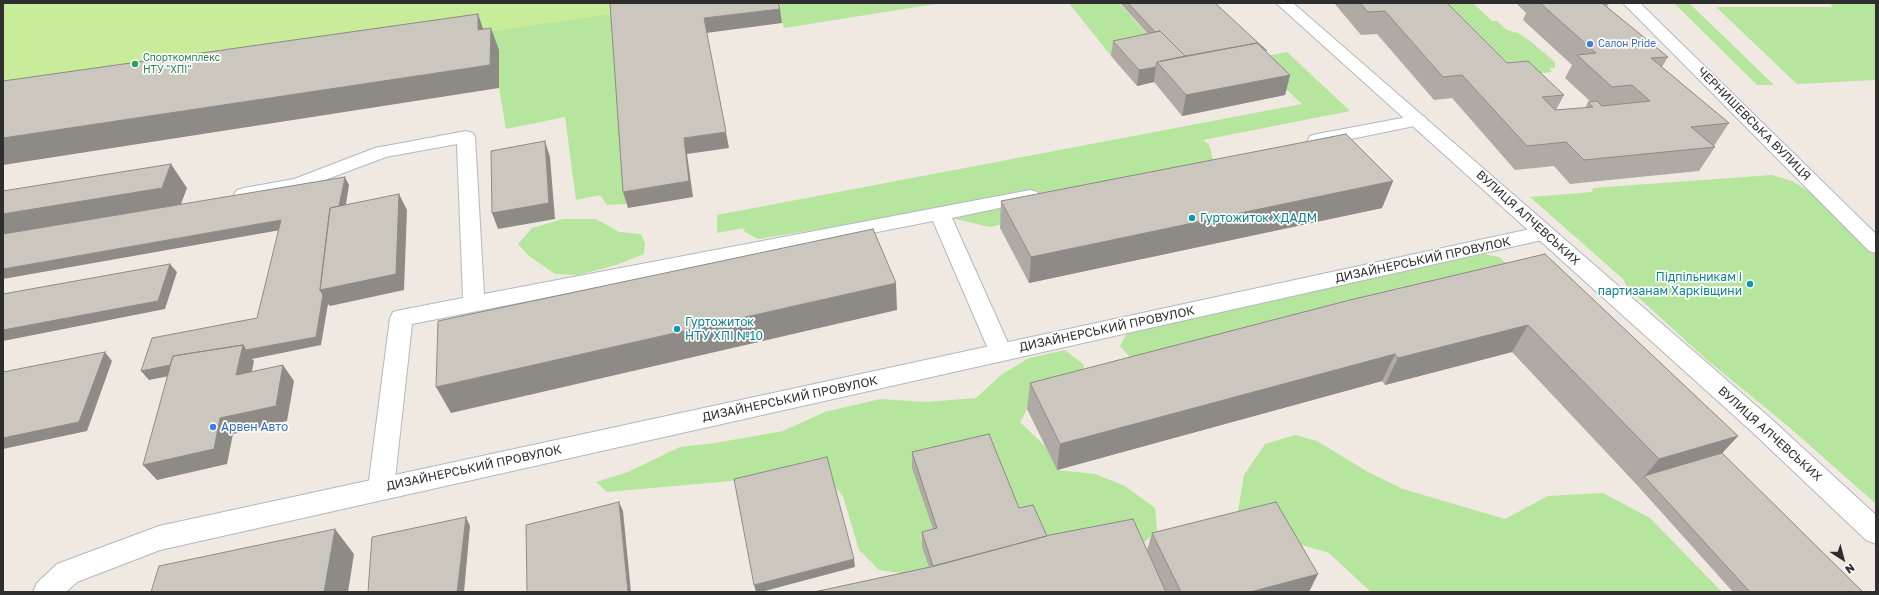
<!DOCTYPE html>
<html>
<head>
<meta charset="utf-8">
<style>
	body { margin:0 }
	#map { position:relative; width:1879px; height:595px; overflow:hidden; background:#efe9e1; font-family:"Golos Text",sans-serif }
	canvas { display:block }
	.frame { position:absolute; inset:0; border:4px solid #2e2e2e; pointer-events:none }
	.north { position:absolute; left:1823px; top:539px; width:40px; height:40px; -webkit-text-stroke:3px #fff; paint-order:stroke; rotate:144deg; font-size:11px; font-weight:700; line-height:16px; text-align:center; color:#2e2e2e }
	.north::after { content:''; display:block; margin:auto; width:14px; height:18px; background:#2e2e2e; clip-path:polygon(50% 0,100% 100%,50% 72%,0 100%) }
</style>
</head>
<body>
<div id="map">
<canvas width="1879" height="595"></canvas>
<div class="frame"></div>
<div class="north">N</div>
</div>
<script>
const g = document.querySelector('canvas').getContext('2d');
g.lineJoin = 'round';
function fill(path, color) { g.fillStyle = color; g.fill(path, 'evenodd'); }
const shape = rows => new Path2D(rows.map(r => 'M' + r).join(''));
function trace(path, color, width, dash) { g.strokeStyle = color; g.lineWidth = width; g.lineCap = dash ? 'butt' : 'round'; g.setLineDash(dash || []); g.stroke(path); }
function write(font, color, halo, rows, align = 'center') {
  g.font = font + ' "Golos Text",sans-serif'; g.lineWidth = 3.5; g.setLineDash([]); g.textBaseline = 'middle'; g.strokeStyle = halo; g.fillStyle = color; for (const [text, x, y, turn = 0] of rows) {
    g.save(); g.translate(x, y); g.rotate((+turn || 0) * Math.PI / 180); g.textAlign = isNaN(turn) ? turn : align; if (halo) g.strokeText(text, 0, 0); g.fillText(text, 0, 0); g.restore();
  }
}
fill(shape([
	[3,3,605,3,614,18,627,204,607,205,600,195,576,200,565,117,506,129,499,88,499,51],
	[776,3,942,3,784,28],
	[1069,3,1119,3,1158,46,1111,56],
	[1406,3,1473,3,1492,21,1497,21,1507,30,1518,33,1530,41,1555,62,1555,68,1549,68,1552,72,1519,75],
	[1674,3,1689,3,1774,85,1757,85],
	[1829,3,1876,3,1876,80,1797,84,1716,7,1833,7],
	[1287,52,1350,111,1203,140,1209,144,1214,164,1141,193,990,227,925,212,758,239,745,232,743,228,717,233,717,215,1302,104,1257,62,1262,57],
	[1772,175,1792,181,1826,202,1876,255,1876,504,1789,427,1707,360,1628,288,1623,279,1530,197,1592,192,1593,188],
	[563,219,596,219,619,232,641,234,645,243,644,254,616,265,578,275,555,274,529,256,518,244,532,228],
	[1483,254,1499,257,1506,263,1511,276,1134,362,1120,346,1127,333],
	[1065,350,1084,365,1080,386,1027,409,1020,422,1045,446,1057,470,1095,474,1125,486,1155,508,1157,531,1141,545,920,576,879,570,859,550,843,496,812,460,731,481,607,492,596,482,628,472,680,447,715,443,783,431,825,412,880,399,926,402,976,398,1001,375,1029,358],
	[1295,435,1317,441,1368,472,1403,489,1505,519,1548,496,1603,493,1650,518,1722,592,1371,592,1329,553,1289,541,1237,517,1244,475,1265,444]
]), '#b6e59e');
fill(shape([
	[3,3,688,3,3,102]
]), '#c9ec9a');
const lane = shape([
	[1418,115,1424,116,1427,120,1424,124,1317,146,1310,144,1308,140,1310,136,1317,134,1418,115],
	[466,131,473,133,475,137,484,294,1030,190,1037,192,1040,196,1037,200,952,218,1012,352,1008,358,1000,361,992,358,933,221,412,324,394,488,390,496,381,499,372,496,368,488,390,318,393,312,401,310,463,298,457,144,386,157,298,190,244,200,237,198,234,194,237,190,244,188,294,179,375,148,466,131]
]);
const street = shape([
	[1544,226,1551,228,1554,233,1551,238,160,550,77,582,66,592,33,592,37,583,57,564,159,526,1544,226]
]);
const secondary = shape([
	[1276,3,1293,3,1768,416,1876,515,1876,544,1866,540,1750,430,1276,3],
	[1623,3,1640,3,1876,234,1876,253,1869,251,1623,3]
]);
trace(lane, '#b4b7c1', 2);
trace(street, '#b4b7c1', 2);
trace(secondary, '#b4b7c1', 2);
fill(lane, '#fff');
fill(street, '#fff');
fill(secondary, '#fff');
fill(shape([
	[1120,3,1215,3,1290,75,1285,95,1182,116,1154,82,1137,86,1111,56,1113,41,1148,34],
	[1334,3,1447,3,1507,63,1564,95,1556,110,1585,108,1588,102,1591,102,1565,78,1572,65,1523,20,1526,13,1516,3,1609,3,1607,7,1668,57,1662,67,1729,123,1714,146,1715,147,1699,171,1570,184,1554,166,1515,170,1452,98,1434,100,1377,34,1361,35],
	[1393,181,1382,208,1029,283,1000,228,1001,201],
	[1545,254,1738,436,1722,453,1863,592,1733,592,1637,485,1512,352,1385,385,1382,381,1057,470,1027,409,1030,383],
	[912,452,1019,508,1047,536,1147,550,1152,533,1309,592,814,592,929,567,922,547,922,532,933,529,912,468]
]), '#afaba4');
fill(shape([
	[780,9,782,23,706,33,704,18],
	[478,14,486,37,478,30],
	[491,28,499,50,499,88,3,165,3,138],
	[1156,67,1154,82,1137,86,1139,70],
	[1290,75,1285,95,1182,116,1186,95],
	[726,132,729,148,687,154,693,197,628,208,623,192,684,138],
	[545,141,550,157,555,219,498,229,492,213],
	[171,164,187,188,178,212,3,242,3,214],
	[345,177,349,185,343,223,399,194,407,210,404,290,330,306,328,304,321,345,252,359,254,361,248,391,236,375,239,362,149,380,141,371,243,345,320,290],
	[1393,181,1382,208,1029,283,1031,257],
	[281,220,286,229,3,279,3,269],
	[170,264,177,272,165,309,3,341,3,330],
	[896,283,897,310,451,413,436,387],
	[1528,325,1512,352,1385,385,1398,358],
	[105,352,112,361,87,431,3,449,3,438],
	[1395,354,1382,381,1057,470,1060,444],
	[283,365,294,381,287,421,233,434,227,464,157,480,143,465,220,418],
	[1738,436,1714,462,1644,476,1637,485,1659,459],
	[619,502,623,511,631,592,628,592],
	[466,517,470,526,464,592,457,592],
	[335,529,354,554,348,592,324,592],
	[854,559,855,567,761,592,756,592,754,585],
	[1318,574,1309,592,1250,592]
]), '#8e8b86');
const building = shape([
	[610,3,778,3,780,9,704,18,726,132,684,138,689,181,623,192,610,3],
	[1128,3,1215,3,1267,51,1257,43,1185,56,1160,31,1155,32,1128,3],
	[1360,3,1447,3,1507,63,1528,61,1564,95,1542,97,1555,110,1593,107,1588,102,1597,101,1602,106,1650,101,1632,85,1612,87,1577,55,1596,53,1540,3,1602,3,1668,57,1651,58,1729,123,1691,127,1715,147,1584,160,1566,142,1527,146,1462,75,1443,77,1385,11,1368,12,1360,3],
	[478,14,478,30,491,28,490,65,3,138,3,81,478,14],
	[1160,31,1185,56,1157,62,1156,67,1139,70,1113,41,1160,31],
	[1257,43,1290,75,1186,95,1157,62,1257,43],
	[1346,134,1393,181,1031,257,1001,201,1346,134],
	[545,141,549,203,492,213,491,151,545,141],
	[171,164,162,188,3,214,3,191,171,164],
	[345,177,339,206,330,208,320,290,323,295,316,337,246,350,243,345,173,356,170,365,141,371,152,338,257,318,281,220,3,269,3,234,345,177],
	[399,194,396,274,320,290,330,208,399,194],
	[873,229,896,283,436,387,438,321,873,229],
	[1545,254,1738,436,1659,459,1528,325,1398,358,1395,354,1060,444,1030,383,1350,300,1545,254],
	[170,264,158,301,3,330,3,294,170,264],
	[243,345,236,375,283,365,276,406,220,418,214,449,143,465,173,356,243,345],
	[105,352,79,422,3,438,3,372,105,352],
	[989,434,1019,508,1033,505,1047,536,933,566,922,532,937,528,912,452,989,434],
	[1722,453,1863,592,1750,592,1644,476,1722,453],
	[827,457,854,559,754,585,734,479,827,457],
	[619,502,628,592,527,592,526,525,619,502],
	[1276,502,1318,574,1250,592,1181,592,1152,533,1276,502],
	[466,517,457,592,368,592,372,537,466,517],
	[1133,519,1166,592,814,592,935,566,1050,535,1133,519],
	[335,529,324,592,151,592,159,566,335,529]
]);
fill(building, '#cbc7bf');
trace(building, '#8e8b86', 1);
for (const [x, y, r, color] of [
	[1590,44,4,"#3f7fe0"],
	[135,64,4,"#2e9e5b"],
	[1192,218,4,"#0f9aa8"],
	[1750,284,4,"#0f9aa8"],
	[677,329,4,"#0f9aa8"],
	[213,427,4,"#3f7fe0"]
]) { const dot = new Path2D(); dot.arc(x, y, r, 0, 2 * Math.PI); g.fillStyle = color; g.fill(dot); trace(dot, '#fff', 1.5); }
write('10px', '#366cbe', '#fff', [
	["Салон Pride",1598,44]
], 'left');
write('10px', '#27864d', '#fff', [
	["Спорткомплекс",143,58],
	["НТУ \"ХПІ\"",143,70]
], 'left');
write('12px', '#2e2e2e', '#fff', [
	["ЧЕРНИШЕВСЬКА ВУЛИЦЯ",1754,124,45],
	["ВУЛИЦЯ АЛЧЕВСЬКИХ",1528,218,42],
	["ДИЗАЙНЕРСЬКИЙ ПРОВУЛОК",1423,260,-12],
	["ДИЗАЙНЕРСЬКИЙ ПРОВУЛОК",1107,329,-12],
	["ДИЗАЙНЕРСЬКИЙ ПРОВУЛОК",790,399,-12],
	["ВУЛИЦЯ АЛЧЕВСЬКИХ",1770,434,42],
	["ДИЗАЙНЕРСЬКИЙ ПРОВУЛОК",474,468,-12]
]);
write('12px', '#0d838f', '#fff', [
	["Гуртожиток ХДАДМ",1200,218],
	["Підпільникам і",1742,277,"right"],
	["партизанам Харківщини",1742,291,"right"],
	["Гуртожиток",685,322],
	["НТУ ХПІ №10",685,336]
], 'left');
write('12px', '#366cbe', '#fff', [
	["Арвен Авто",221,427]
], 'left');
</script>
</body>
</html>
